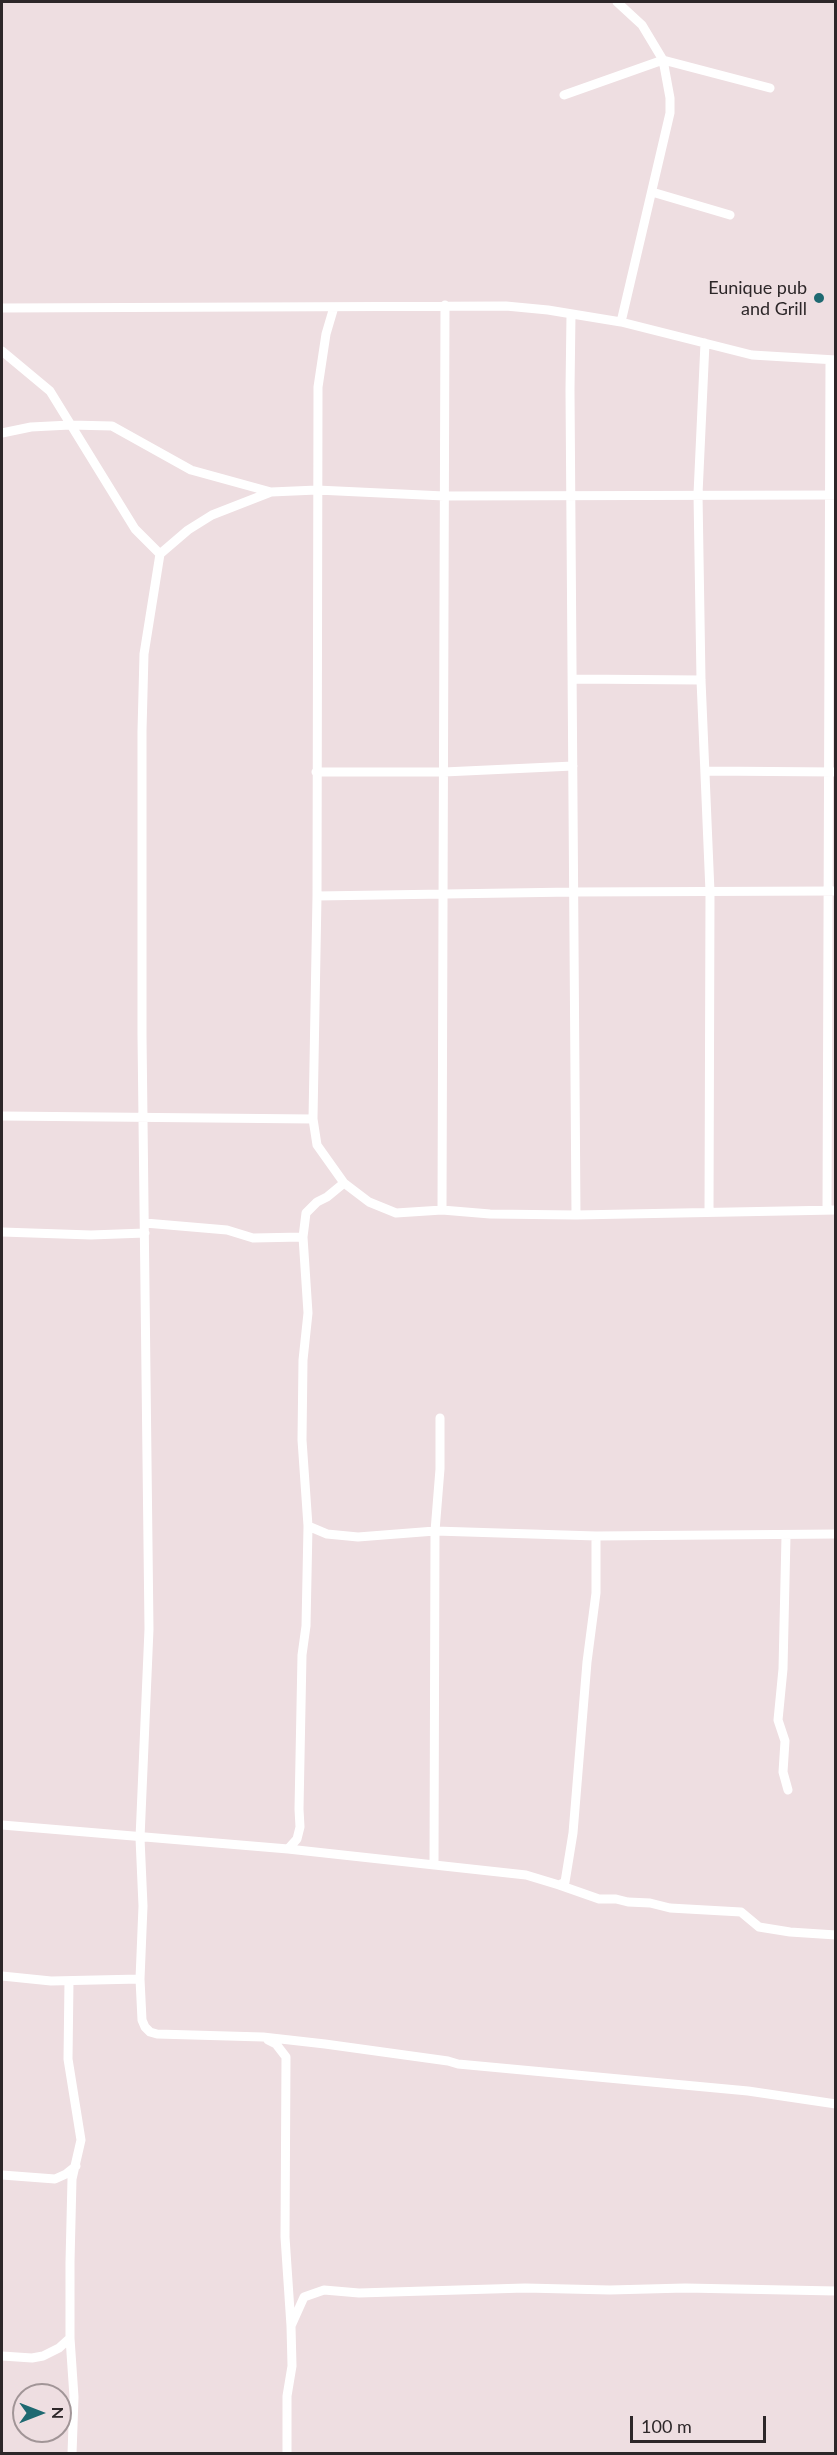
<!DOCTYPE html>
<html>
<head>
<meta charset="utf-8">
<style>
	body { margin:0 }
	#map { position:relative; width:837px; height:2455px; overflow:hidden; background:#eedee1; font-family:Lato,sans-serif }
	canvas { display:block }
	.frame { position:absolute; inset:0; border:3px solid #2d2729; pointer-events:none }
	.north { position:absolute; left:12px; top:2383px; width:60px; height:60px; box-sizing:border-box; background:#eedee1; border:2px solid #a19597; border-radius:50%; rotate:90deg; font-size:16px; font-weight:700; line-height:24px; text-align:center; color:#2d2729 }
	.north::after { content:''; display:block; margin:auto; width:21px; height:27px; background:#1e6971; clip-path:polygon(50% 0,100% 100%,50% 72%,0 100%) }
	.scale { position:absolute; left:630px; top:2416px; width:136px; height:27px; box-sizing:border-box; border:3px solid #2d2729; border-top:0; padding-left:8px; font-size:18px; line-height:21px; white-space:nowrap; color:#2d2729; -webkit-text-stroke:4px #eedee1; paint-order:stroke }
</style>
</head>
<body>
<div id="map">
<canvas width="837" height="2455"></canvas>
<div class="frame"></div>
<div class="north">N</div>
<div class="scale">100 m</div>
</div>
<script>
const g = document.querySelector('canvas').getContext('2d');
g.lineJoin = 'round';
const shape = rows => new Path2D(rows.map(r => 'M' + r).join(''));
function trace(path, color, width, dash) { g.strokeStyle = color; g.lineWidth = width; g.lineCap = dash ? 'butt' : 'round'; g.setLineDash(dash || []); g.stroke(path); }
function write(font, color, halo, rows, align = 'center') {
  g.font = font + ' Lato,sans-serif'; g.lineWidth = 4.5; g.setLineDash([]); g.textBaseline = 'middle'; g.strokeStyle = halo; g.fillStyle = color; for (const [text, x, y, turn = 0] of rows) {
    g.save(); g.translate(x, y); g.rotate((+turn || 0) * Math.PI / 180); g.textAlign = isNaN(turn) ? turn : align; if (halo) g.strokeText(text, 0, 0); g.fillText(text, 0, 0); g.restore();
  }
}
trace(shape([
	[617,2,642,25,663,60,670,98,670,113,621,322],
	[564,95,663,60,770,88],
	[652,192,730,215],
	[334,307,326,334,318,387,317,896,313,1119,317,1145,344,1183,369,1202,396,1213,442,1210,490,1214,576,1215,836,1210],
	[2,308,506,306,548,310,621,322,752,355,836,360],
	[571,314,570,390,576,1215],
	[705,343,698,494,701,680,710,892,709,1211],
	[2,351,50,391,135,529,160,554,144,654,142,731,142,1035,149,1629,140,1838,143,1906,140,1979,142,2020,145,2027,150,2032,157,2034,263,2037,325,2044,448,2061,458,2064,748,2091,836,2104],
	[2,433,31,427,70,425,112,426,191,470,271,492],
	[160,554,188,530,212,515,271,492,317,490,444,496,836,495],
	[573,679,701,680],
	[705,771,836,772],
	[316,772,444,772,573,766],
	[317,896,573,892,836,891],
	[2,1116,313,1119],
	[442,1210,445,305],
	[827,1210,830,360],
	[145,1223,227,1230,253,1238,303,1237],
	[2,1232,91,1235,145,1233],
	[308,1526,327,1534,358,1537,435,1531,596,1536,836,1534],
	[786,1536,783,1669,778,1720,785,1741,783,1772,788,1790],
	[2,1825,288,1849,526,1875,559,1885,565,1882,573,1833,587,1662,596,1593,596,1536],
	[288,1849,297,1839,300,1827,299,1809,302,1655,306,1626,308,1526,302,1440,303,1360,308,1313,303,1237,306,1213,317,1202,327,1197,344,1183],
	[434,1864,435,1531,440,1469,440,1418],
	[559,1885,599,1899,616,1899,628,1902,650,1903,670,1908,741,1912,759,1927,790,1932,836,1935],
	[2,1976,51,1981,140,1979],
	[69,1981,68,2059,81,2140,72,2179,70,2262,70,2338,74,2397,72,2454],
	[268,2040,276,2044,286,2057,285,2237,291,2326,292,2366,287,2396,287,2454],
	[2,2175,55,2179,66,2174,76,2166],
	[291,2326,304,2297,324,2290,359,2293,525,2288,610,2290,685,2288,836,2291],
	[2,2356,32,2358,43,2356,59,2348,70,2338]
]), '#fff', 9);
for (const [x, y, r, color] of [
	[819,298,6,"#1e6971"]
]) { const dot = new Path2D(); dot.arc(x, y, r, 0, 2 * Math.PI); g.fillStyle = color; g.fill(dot); trace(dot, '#eedee1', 2); }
write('18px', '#2d2729', '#eedee1', [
	["Eunique pub",807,288],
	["and Grill",807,309]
], 'right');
</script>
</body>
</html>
